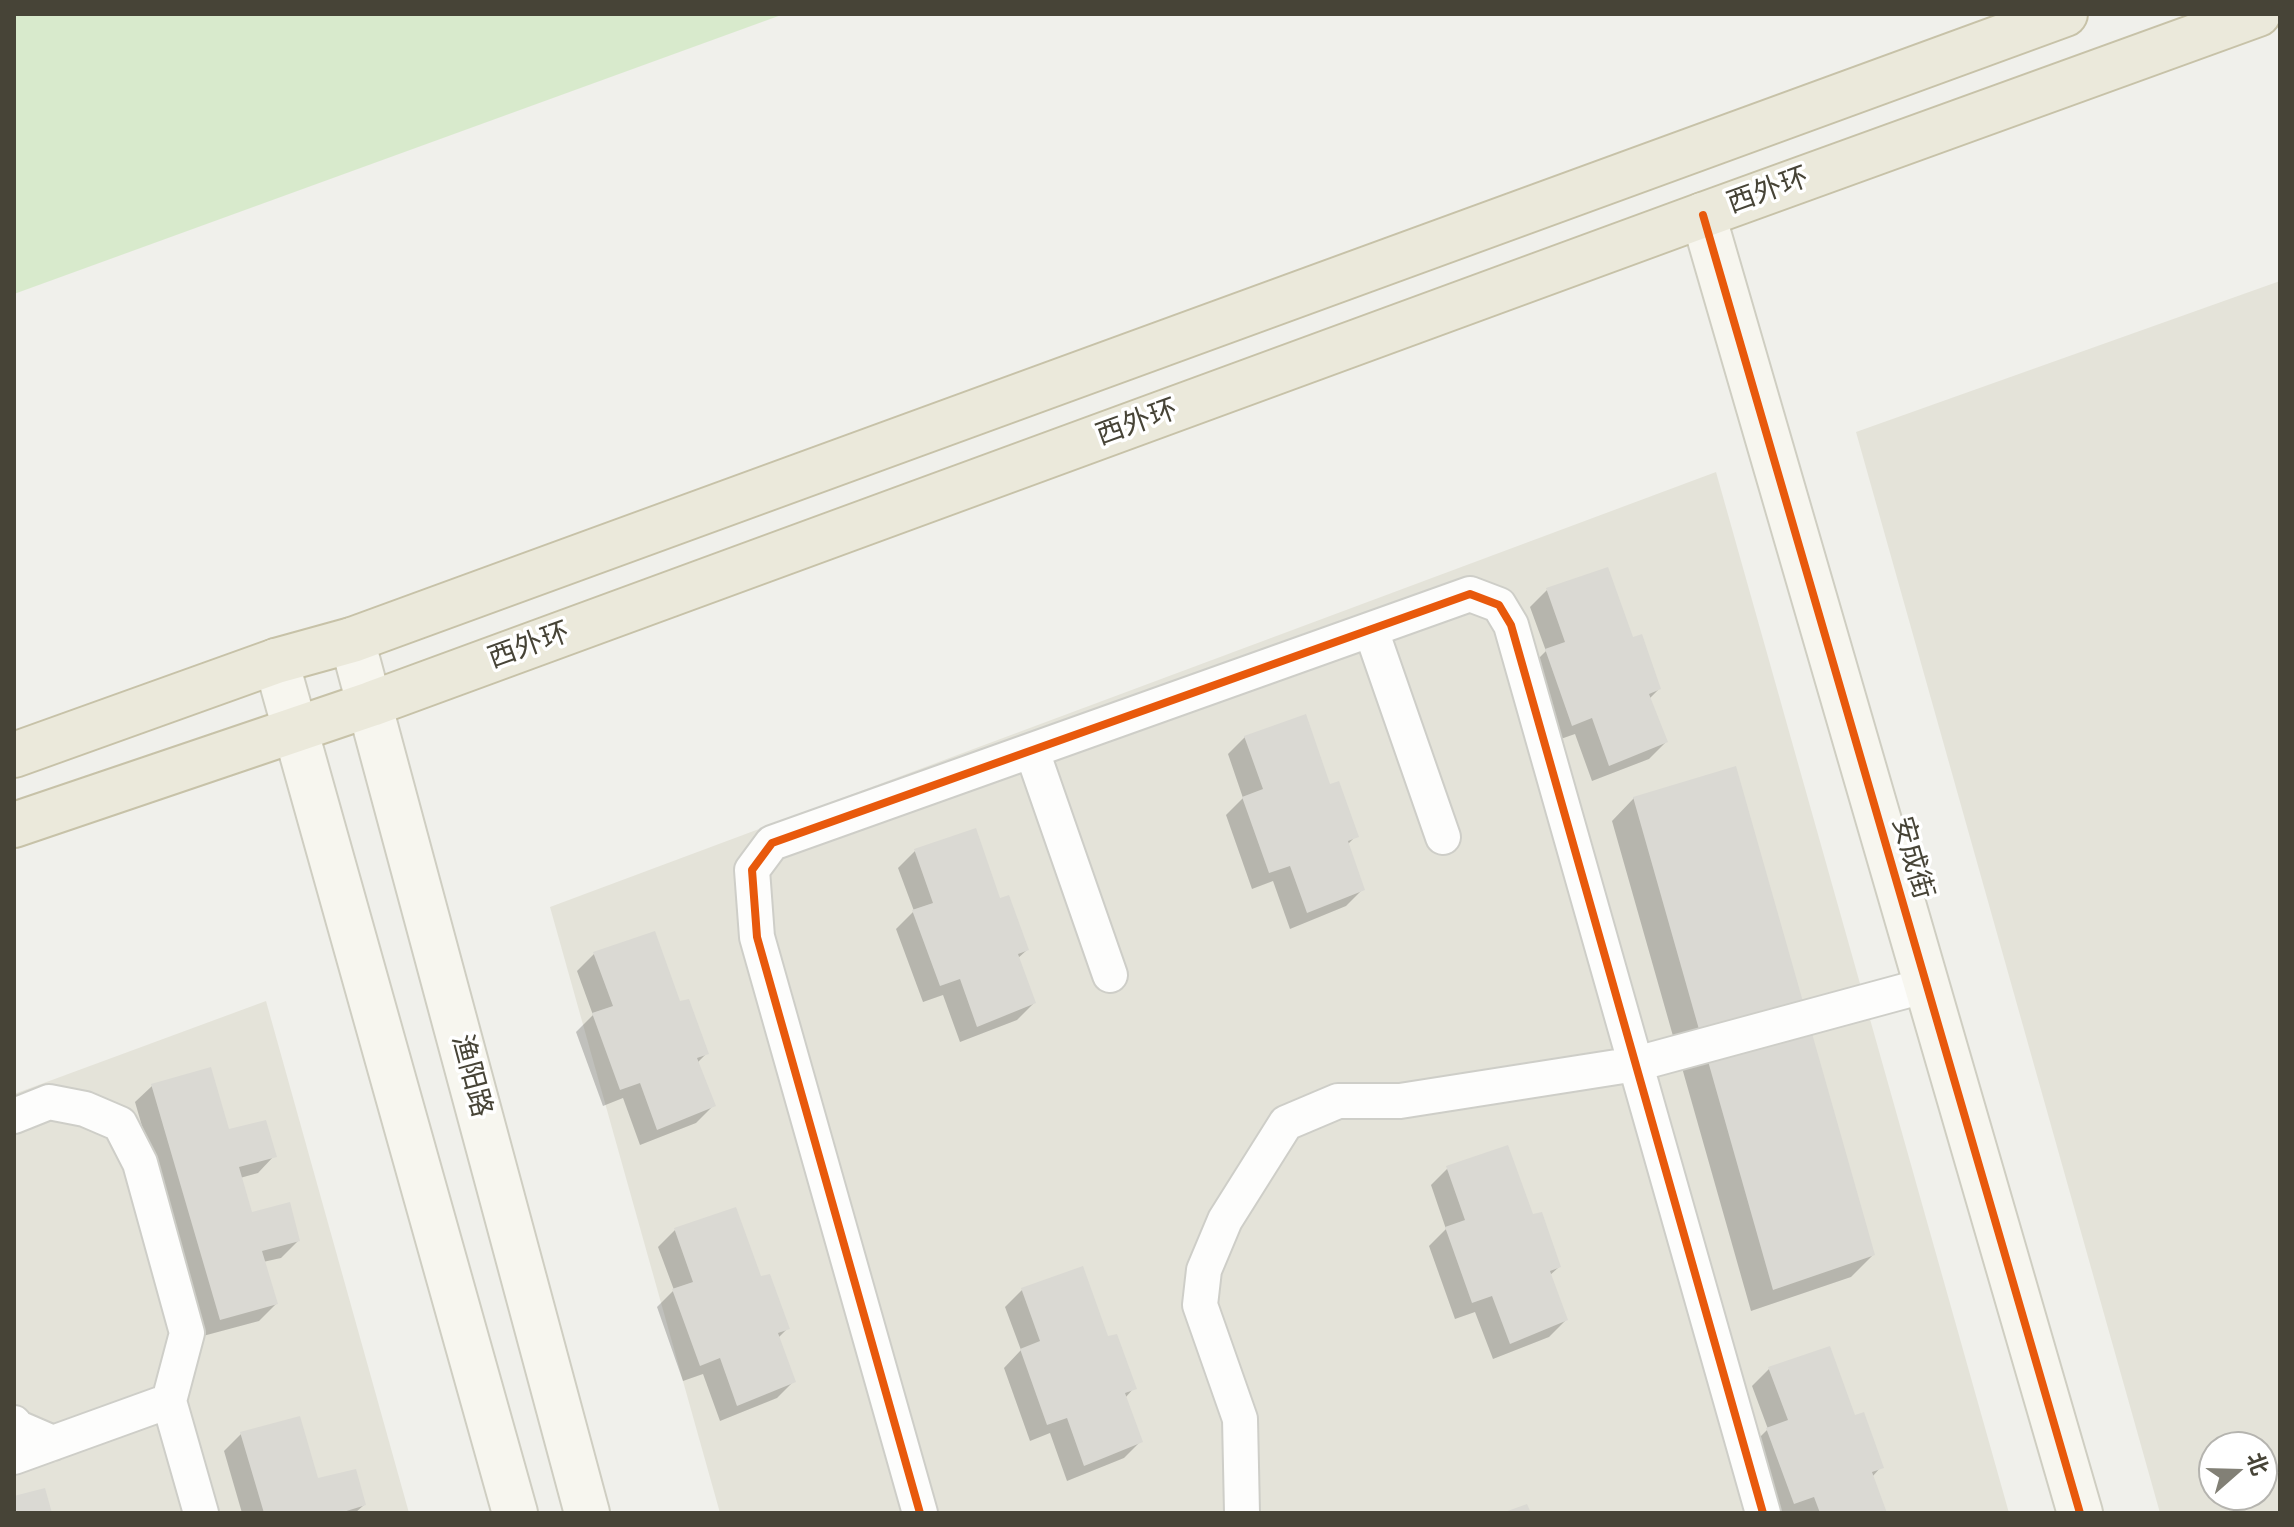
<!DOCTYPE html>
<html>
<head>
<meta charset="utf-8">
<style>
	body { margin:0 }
	#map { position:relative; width:2294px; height:1527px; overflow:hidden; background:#f0f0eb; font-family:"Open Sans","Noto Sans SC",sans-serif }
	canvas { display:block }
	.frame { position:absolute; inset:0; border:16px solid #474437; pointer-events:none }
	.north { position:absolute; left:2198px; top:1431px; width:80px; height:80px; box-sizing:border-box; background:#fff; border:2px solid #b5b4af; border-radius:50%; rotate:70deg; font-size:22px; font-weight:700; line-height:32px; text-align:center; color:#474437 }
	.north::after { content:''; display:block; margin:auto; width:28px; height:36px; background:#828076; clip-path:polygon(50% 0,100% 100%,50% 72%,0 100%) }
</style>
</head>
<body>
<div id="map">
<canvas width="2294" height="1527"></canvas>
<div class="frame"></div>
<div class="north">北</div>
</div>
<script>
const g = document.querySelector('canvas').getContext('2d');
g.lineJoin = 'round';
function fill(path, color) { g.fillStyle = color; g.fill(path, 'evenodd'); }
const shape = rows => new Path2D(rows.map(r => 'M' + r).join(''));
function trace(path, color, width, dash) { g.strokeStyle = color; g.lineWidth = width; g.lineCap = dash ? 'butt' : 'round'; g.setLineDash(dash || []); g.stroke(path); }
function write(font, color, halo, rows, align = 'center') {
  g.font = font + ' "Open Sans","Noto Sans SC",sans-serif'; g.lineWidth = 7; g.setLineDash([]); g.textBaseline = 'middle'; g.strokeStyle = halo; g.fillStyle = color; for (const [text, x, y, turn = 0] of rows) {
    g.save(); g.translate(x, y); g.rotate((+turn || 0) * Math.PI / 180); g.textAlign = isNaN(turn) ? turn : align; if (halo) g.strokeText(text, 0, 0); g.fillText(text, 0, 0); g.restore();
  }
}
fill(shape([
	[2280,281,2280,1513,2160,1513,1856,432],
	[2214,1447,2262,1447,2262,1495,2214,1495],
	[1716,472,2009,1513,720,1513,550,907],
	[266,1001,409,1513,14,1513,14,1094]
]), '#e4e3d9');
fill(shape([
	[14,14,784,14,14,294]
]), '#d8eacc');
fill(shape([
	[1547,590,1632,639,1659,689,1649,699,1666,742,1649,759,1592,781,1575,734,1555,741,1529,668,1546,651,1530,607],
	[1245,737,1329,786,1356,836,1347,845,1363,889,1346,906,1290,929,1273,881,1252,889,1226,815,1243,798,1228,754],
	[1634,798,1873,1255,1851,1277,1751,1311,1612,821],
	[915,851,999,900,1027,950,1017,959,1034,1003,1017,1020,960,1042,943,995,923,1002,896,929,914,911,898,868],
	[594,954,679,1004,707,1053,697,1063,713,1106,696,1123,640,1145,623,1098,603,1106,576,1032,593,1015,577,971],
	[152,1086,228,1132,274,1156,258,1173,240,1178,251,1214,298,1241,281,1258,263,1262,276,1304,259,1321,203,1336,135,1102],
	[1448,1168,1532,1217,1559,1267,1549,1276,1566,1320,1549,1337,1493,1359,1475,1312,1455,1319,1429,1246,1446,1229,1431,1185],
	[675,1230,760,1279,787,1329,778,1338,794,1381,777,1398,720,1421,703,1374,683,1381,657,1307,674,1290,658,1247],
	[1022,1290,1106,1339,1134,1388,1125,1398,1141,1441,1124,1458,1067,1481,1050,1433,1030,1441,1004,1368,1021,1350,1005,1307],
	[1769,1369,1854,1418,1881,1467,1872,1477,1885,1513,1775,1513,1751,1446,1768,1429,1752,1386],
	[241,1434,317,1480,364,1505,355,1513,242,1513,224,1451]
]), '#0003');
fill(shape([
	[1608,567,1633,637,1642,634,1661,689,1649,694,1668,742,1609,766,1592,718,1572,726,1545,649,1565,642,1546,588],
	[1306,714,1330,784,1339,781,1359,837,1348,841,1365,890,1307,913,1290,866,1269,873,1242,797,1263,789,1244,736],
	[1736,766,1875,1255,1773,1290,1633,797],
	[976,828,1000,898,1009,895,1029,950,1018,954,1036,1003,977,1027,960,979,940,986,912,910,933,903,914,849],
	[655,931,680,1001,689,999,709,1054,697,1058,716,1106,657,1130,640,1083,620,1090,592,1013,613,1006,593,952],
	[211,1067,229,1129,266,1120,277,1157,239,1167,252,1212,290,1202,300,1241,262,1251,278,1304,220,1320,151,1084],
	[1508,1145,1533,1214,1542,1212,1561,1267,1550,1271,1568,1320,1510,1344,1492,1296,1472,1303,1445,1227,1465,1220,1446,1166],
	[736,1207,761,1276,770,1274,790,1329,778,1333,796,1382,737,1406,720,1358,700,1366,672,1289,693,1282,674,1228],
	[1083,1266,1108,1336,1117,1334,1137,1389,1125,1393,1143,1442,1084,1466,1067,1418,1047,1425,1020,1349,1040,1341,1021,1288],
	[1830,1346,1855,1415,1864,1412,1884,1468,1872,1472,1887,1513,1820,1513,1814,1497,1794,1504,1766,1428,1788,1420,1768,1367],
	[300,1416,318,1478,356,1469,366,1505,340,1513,264,1513,240,1432],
	[45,1488,52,1513,14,1513,14,1496],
	[1527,1504,1531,1513,1502,1513]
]), '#dad9d3');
const street = shape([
	[1371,630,1443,837],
	[1032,751,1110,975],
	[14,1116,49,1102,85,1109,120,1124,140,1163,187,1333,169,1401],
	[14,1423,16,1427,53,1443],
	[14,1457,169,1401,201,1513],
	[920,1513,757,937,752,870,772,843,1470,594,1499,605,1511,625,1763,1513],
	[1242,1513,1240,1419,1200,1305,1204,1270,1225,1220,1286,1123,1338,1101,1400,1101,1636,1064,1927,985]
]);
const secondary = shape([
	[1703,215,2080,1513],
	[352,640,587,1513],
	[276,661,515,1513]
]);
const highway = shape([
	[14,755,276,661,352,640,2065,14],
	[14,825,371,704,1703,215,2258,14]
]);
trace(street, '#cecec8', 38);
trace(secondary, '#cfcec2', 48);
trace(highway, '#c7c2a8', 48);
trace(street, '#fdfdfc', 34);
trace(secondary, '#f7f6ef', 44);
trace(highway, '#ebe9db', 44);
trace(shape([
	[1703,215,2080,1513],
	[920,1513,757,937,752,870,772,843,1470,594,1499,605,1511,625,1763,1513]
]), '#e8590c', 8);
write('28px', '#474437', '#fff', [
	["西外环",1768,191,-20],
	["西外环",1137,423,-20],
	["西外环",529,646,-20],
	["安成街",1912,858,74],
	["渔阳路",471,1076,75]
]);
</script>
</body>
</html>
